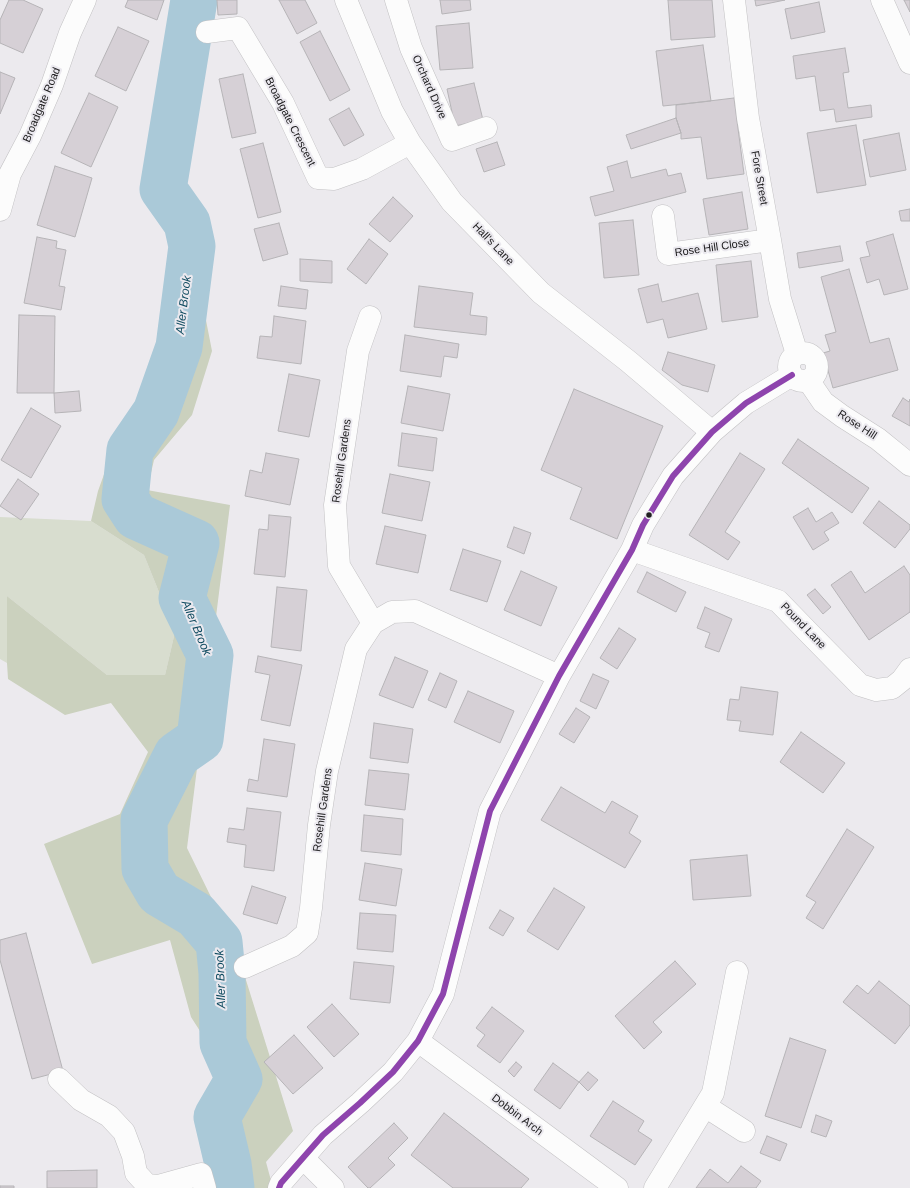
<!DOCTYPE html>
<html>
<head>
<meta charset="utf-8">
<style>
	body { margin:0 }
	canvas { display:block; background:#eceaee }
</style>
</head>
<body>
<canvas width="910" height="1188"></canvas>
<script>
const g = document.querySelector('canvas').getContext('2d');
g.lineJoin = 'round';
function fill(path, color) { g.fillStyle = color; g.fill(path, 'evenodd'); }
const shape = rows => new Path2D(rows.map(r => 'M' + r).join(''));
function trace(path, color, width, dash) { g.strokeStyle = color; g.lineWidth = width; g.lineCap = dash ? 'butt' : 'round'; g.setLineDash(dash || []); g.stroke(path); }
function write(font, color, halo, rows, align = 'center') {
  g.font = font + ' Helvetica,sans-serif'; g.lineWidth = 4; g.setLineDash([]); g.textBaseline = 'middle'; g.strokeStyle = halo; g.fillStyle = color; for (const [text, x, y, turn = 0] of rows) {
    g.save(); g.translate(x, y); g.rotate((+turn || 0) * Math.PI / 180); g.textAlign = isNaN(turn) ? turn : align; if (halo) g.strokeText(text, 0, 0); g.fillText(text, 0, 0); g.restore();
  }
}
fill(shape([
	[0,517,91,521,144,555,175,632,165,675,107,675,7,596,7,663,0,659]
]), '#d8ddcf');
fill(shape([
	[187,223,212,351,192,415,154,460,147,490,230,505,187,848,236,948,293,1131,266,1162,273,1188,217,1188,196,1108,228,1075,191,1017,170,940,92,964,44,844,120,814,148,752,111,703,65,715,8,679,7,663,7,596,107,675,165,675,175,632,144,555,91,521,98,491,111,455,161,379]
]), '#cbd1be');
trace(shape([
	[194,0,163,189,187,223,192,246,179,347,156,412,130,450,125,499,136,516,196,543,182,598,210,655,200,739,177,755,144,820,145,869,159,893,196,915,219,942,222,973,223,1043,239,1079,217,1117,228,1164,231,1188]
]), '#aac9d8', 47);
const building = shape([
	[9,0,23,0,43,9,23,53,0,43,0,20,9,0],
	[128,0,164,0,157,20,125,7,128,0],
	[217,0,237,0,237,14,218,15,217,0],
	[279,0,305,0,317,23,297,34,279,0],
	[440,0,470,0,471,10,442,14,440,0],
	[668,0,712,0,715,37,671,40,668,0],
	[755,0,785,0,756,6,755,0],
	[904,0,910,0,910,12,904,0],
	[819,2,825,32,791,39,785,9,819,2],
	[469,23,473,68,440,70,436,26,469,23],
	[118,27,149,41,126,91,95,76,118,27],
	[320,31,350,90,330,101,300,42,320,31],
	[703,45,711,101,663,106,656,51,703,45],
	[845,48,849,72,843,73,848,108,871,105,872,117,836,122,834,109,820,111,815,76,796,79,793,56,845,48],
	[0,72,15,78,0,114,0,72],
	[243,74,256,133,232,138,219,79,243,74],
	[474,83,483,120,455,126,447,89,474,83],
	[89,93,118,107,91,167,61,153,89,93],
	[734,98,744,174,707,179,701,137,681,139,681,133,676,118,676,105,734,98],
	[349,108,364,135,344,146,329,119,349,108],
	[676,118,681,133,631,149,626,135,676,118],
	[856,125,866,185,817,193,807,133,856,125],
	[899,133,906,170,870,177,863,140,899,133],
	[497,142,505,165,484,172,476,149,497,142],
	[263,143,281,212,258,218,240,149,263,143],
	[627,161,631,178,666,169,668,176,681,173,686,192,595,216,590,197,614,191,607,167,627,161],
	[55,166,92,178,75,237,37,225,55,166],
	[742,192,748,229,709,235,703,199,742,192],
	[393,197,413,216,390,242,369,224,393,197],
	[910,209,910,221,901,221,899,211,910,209],
	[633,220,639,275,604,278,599,223,633,220],
	[279,223,288,254,263,261,254,229,279,223],
	[893,234,908,289,884,295,879,279,867,283,860,258,870,256,866,242,893,234],
	[37,237,57,241,56,248,66,250,59,286,65,287,61,310,24,303,37,237],
	[369,239,388,254,366,284,347,269,369,239],
	[840,246,843,261,799,268,797,253,840,246],
	[300,259,332,261,332,283,300,281,300,259],
	[751,261,758,317,722,322,716,265,751,261],
	[849,269,870,343,889,338,898,370,833,388,823,353,830,351,825,335,836,332,821,277,849,269],
	[658,284,662,302,698,293,707,329,668,338,663,319,647,323,638,289,658,284],
	[281,286,308,290,306,309,278,306,281,286],
	[419,286,473,293,470,315,487,317,486,335,414,327,419,286],
	[19,315,55,316,54,393,17,393,19,315],
	[274,316,306,321,301,364,257,358,260,336,272,337,274,316],
	[405,335,459,344,457,358,444,356,441,377,400,371,405,335],
	[668,352,715,365,708,392,682,385,662,370,668,352],
	[289,374,320,380,309,437,278,431,289,374],
	[408,386,450,394,443,431,401,423,408,386],
	[574,389,663,426,617,539,570,519,582,488,541,470,574,389],
	[79,391,81,411,55,413,54,393,79,391],
	[903,398,909,402,910,399,910,426,892,416,903,398],
	[31,408,61,426,31,478,1,460,31,408],
	[402,433,437,438,433,471,398,466,402,433],
	[798,439,869,488,852,513,782,463,798,439],
	[266,453,299,459,290,505,245,496,250,470,262,473,266,453],
	[740,453,765,469,725,532,740,542,728,560,689,535,740,453],
	[390,474,430,482,422,521,382,513,390,474],
	[18,479,39,494,21,520,0,506,18,479],
	[879,501,910,525,910,529,895,548,863,523,879,501],
	[808,508,816,522,832,512,839,523,824,532,829,540,813,550,793,517,808,508],
	[269,515,291,517,285,577,254,574,259,529,268,530,269,515],
	[385,526,426,535,418,573,376,564,385,526],
	[514,527,531,533,524,554,507,547,514,527],
	[463,549,501,561,487,602,450,590,463,549],
	[904,566,910,575,910,612,869,640,831,585,851,571,865,593,904,566],
	[521,571,557,587,541,626,504,610,521,571],
	[647,572,686,592,676,612,637,592,647,572],
	[277,587,307,590,301,651,271,647,277,587],
	[815,589,831,607,823,614,807,595,815,589],
	[705,607,732,619,719,652,705,647,710,633,697,628,705,607],
	[619,628,636,639,617,669,600,658,619,628],
	[258,656,302,665,290,726,261,720,270,675,255,672,258,656],
	[395,657,428,671,413,708,379,695,395,657],
	[440,673,457,681,446,708,428,700,440,673],
	[593,674,609,681,596,709,580,701,593,674],
	[741,687,778,692,773,735,739,731,741,721,727,720,730,699,739,700,741,687],
	[468,691,514,711,500,743,454,722,468,691],
	[576,708,590,717,574,743,559,734,576,708],
	[374,723,413,729,408,763,370,758,374,723],
	[801,732,845,763,823,793,780,762,801,732],
	[264,739,295,744,287,797,247,791,249,779,258,781,264,739],
	[369,770,409,774,405,810,365,805,369,770],
	[561,787,605,813,612,801,638,816,629,833,641,841,625,868,541,820,561,787],
	[247,808,281,812,274,871,244,867,246,845,227,842,229,828,244,830,247,808],
	[364,815,403,819,401,855,361,851,364,815],
	[847,829,874,847,823,929,806,918,816,902,806,896,847,829],
	[747,855,751,896,693,900,690,860,747,855],
	[365,863,402,869,396,906,359,900,365,863],
	[252,886,286,897,277,924,243,914,252,886],
	[554,888,585,907,558,950,527,931,554,888],
	[500,910,514,918,503,936,489,928,500,910],
	[360,913,396,915,393,952,357,949,360,913],
	[26,933,63,1071,32,1079,0,960,0,940,26,933],
	[675,961,696,984,653,1022,662,1032,644,1049,615,1016,675,961],
	[354,962,394,966,390,1003,350,999,354,962],
	[879,981,910,1006,910,1025,895,1044,843,1002,857,985,868,994,879,981],
	[332,1004,359,1034,334,1057,307,1027,332,1004],
	[492,1007,524,1031,500,1063,477,1046,485,1035,476,1028,492,1007],
	[294,1035,323,1068,293,1094,264,1062,294,1035],
	[790,1038,826,1050,801,1128,765,1116,790,1038],
	[516,1062,522,1067,514,1077,508,1071,516,1062],
	[553,1063,579,1082,560,1109,534,1090,553,1063],
	[588,1072,598,1080,588,1091,579,1082,588,1072],
	[613,1101,644,1121,638,1131,652,1140,635,1165,590,1136,613,1101],
	[444,1113,529,1179,521,1188,453,1188,411,1155,444,1113],
	[816,1115,832,1121,826,1137,811,1132,816,1115],
	[394,1123,408,1138,388,1158,395,1165,370,1188,368,1188,348,1167,394,1123],
	[767,1136,787,1144,780,1161,760,1153,767,1136],
	[741,1166,761,1181,756,1188,696,1188,710,1169,728,1183,741,1166],
	[97,1170,97,1188,47,1188,47,1171,97,1170],
	[0,1186,14,1186,14,1188,0,1188,0,1186]
]);
fill(building, '#d6d0d6');
trace(building, '#b6b4b7', 1);
const minor = shape([
	[346,0,392,111,410,143,452,202,541,293,628,361,712,432],
	[396,0,411,48,452,140,486,128],
	[734,0,748,118,770,240,780,299,797,354],
	[882,0,910,63],
	[207,32,238,28,283,103,318,178,334,179,362,169,410,143],
	[0,210,10,174,30,136,52,85,70,33,85,0],
	[663,216,668,254,770,240],
	'789 367a14 14 0 1 1 28 0a14 14 0 1 1-28 0Z',
	[808,380,823,402,842,416,878,439,910,465],
	[632,550,778,601,808,632,860,685,876,690,892,688,902,680,910,669],
	[373,623,392,612,415,611,559,676],
	[245,967,292,946,307,933,311,908,319,825,327,771,356,649,373,623,339,566,335,505,358,351,370,317],
	[418,1041,617,1188],
	[59,1079,81,1100,109,1116,124,1132,133,1156,136,1173,147,1185,158,1186,201,1174,205,1188],
	[705,1106,744,1131],
	[303,1158,333,1188],
	[279,1188,281,1183,323,1135,360,1103,393,1072,418,1041,443,994,490,811,559,676,632,550,643,525,673,476,712,432,746,403,792,375],
	[655,1188,713,1093,737,972]
]);
trace(minor, '#c2c1c3', 23);
trace(minor, '#fcfcfc', 22);
trace(shape([
	[279,1188,281,1183,323,1135,360,1103,393,1072,418,1041,443,994,490,811,559,676,632,550,643,525,673,476,712,432,746,403,792,375]
]), '#8e44ad', 6);
for (const [x, y, r, color] of [
	[649,515,3.5,"#212022"]
]) { const dot = new Path2D(); dot.arc(x, y, r, 0, 2 * Math.PI); g.fillStyle = color; g.fill(dot); trace(dot, '#ebe9ef', 1.5); }
write('11px', '#212022', '#ebe9ef', [
	["Orchard Drive",429,87,66],
	["Broadgate Road",42,105,-67],
	["Broadgate Crescent",290,122,63],
	["Fore Street",759,178,80],
	["Hall's Lane",493,244,46],
	["Rose Hill Close",712,248,-8],
	["Rose Hill",857,425,33],
	["Rosehill Gardens",342,461,-82],
	["Pound Lane",803,626,46],
	["Rosehill Gardens",323,810,-82],
	["Dobbin Arch",517,1115,37]
]);
write('italic 12px', '#0e4a5f', '#ebe9ef', [
	["Aller Brook",184,305,-83],
	["Aller Brook",196,628,67],
	["Aller Brook",221,979,-92]
]);
</script>
</body>
</html>
